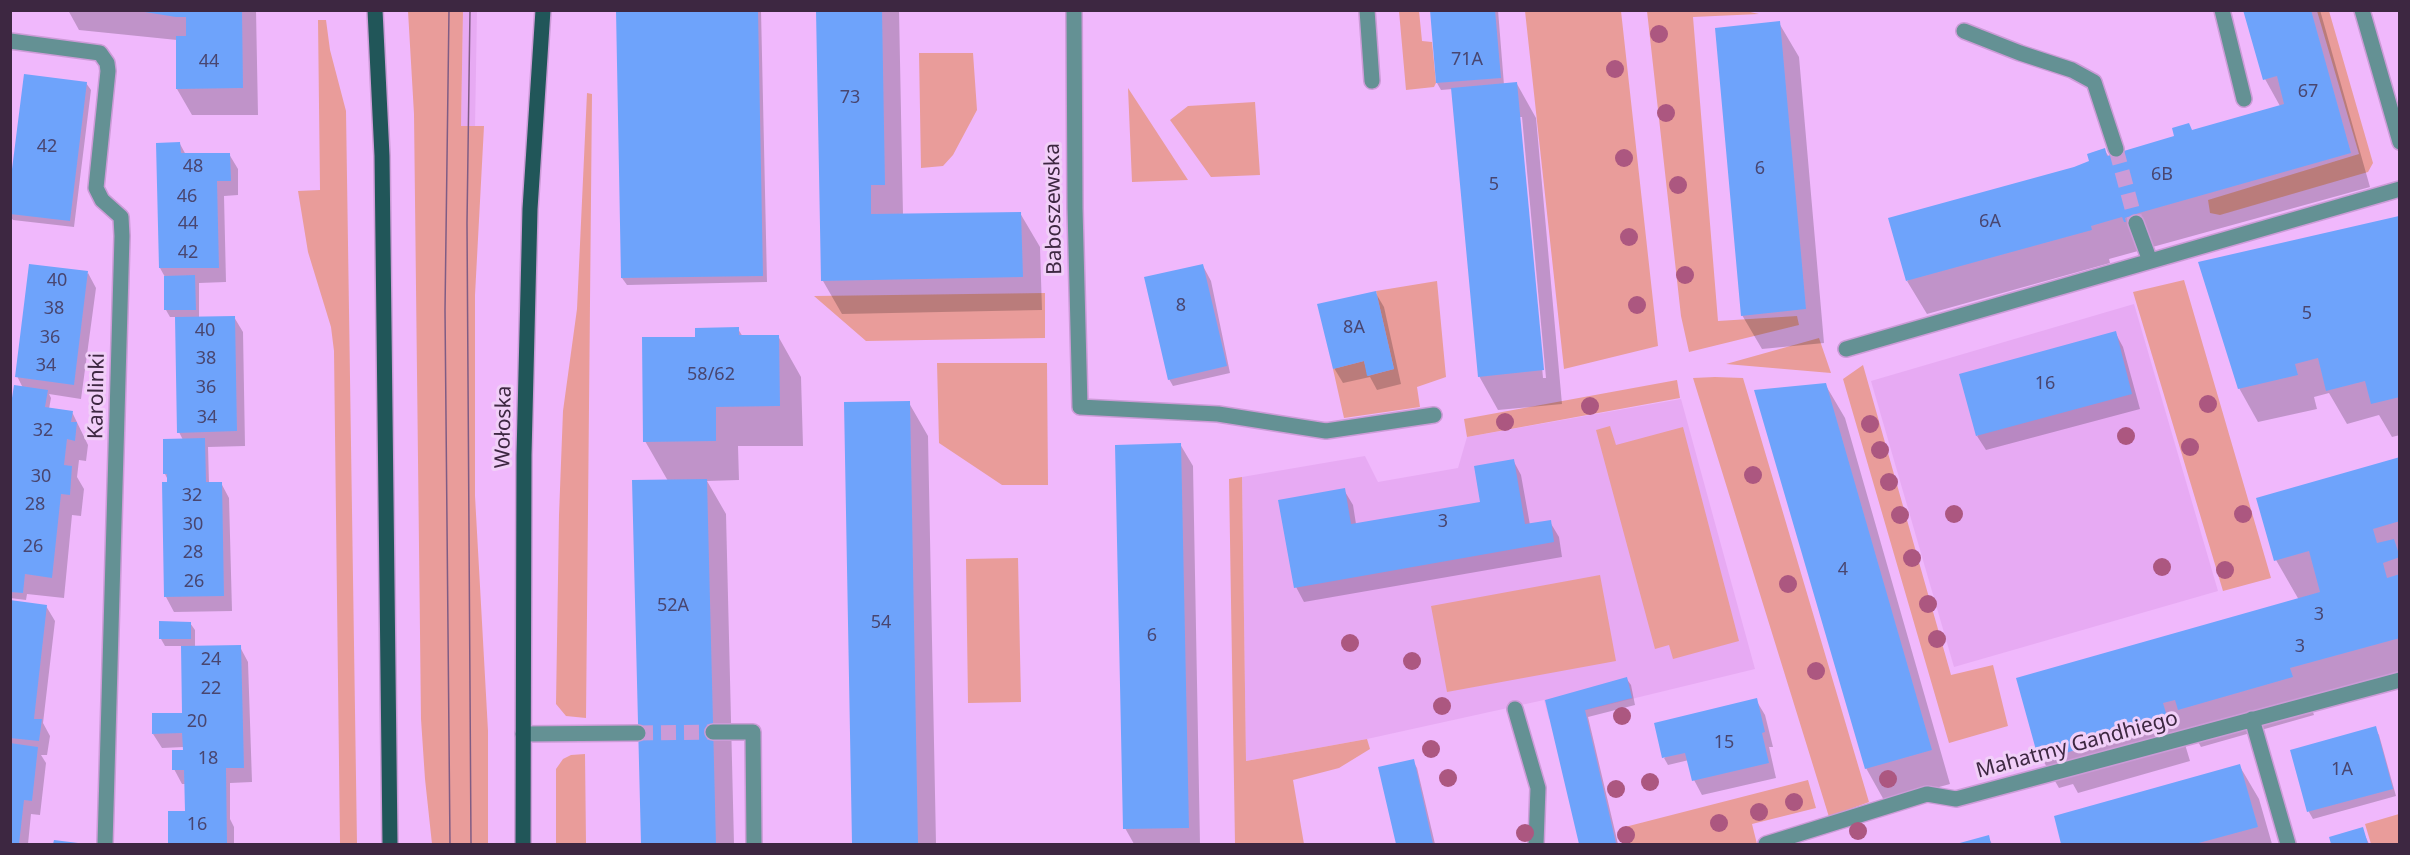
<!DOCTYPE html>
<html>
<head>
<meta charset="utf-8">
<style>
	body { margin:0 }
	#map { position:relative; width:2410px; height:855px; overflow:hidden; background:#f0b8fc; font-family:"Noto Sans",sans-serif }
	canvas { display:block }
	.frame { position:absolute; inset:0; border:12px solid #3d2741; pointer-events:none }
</style>
</head>
<body>
<div id="map">
<canvas width="2410" height="855"></canvas>
<div class="frame"></div>
</div>
<script>
const g = document.querySelector('canvas').getContext('2d');
g.lineJoin = 'round';
function fill(path, color) { g.fillStyle = color; g.fill(path, 'evenodd'); }
const shape = rows => new Path2D(rows.map(r => 'M' + r).join(''));
function trace(path, color, width, dash) { g.strokeStyle = color; g.lineWidth = width; g.lineCap = dash ? 'butt' : 'round'; g.setLineDash(dash || []); g.stroke(path); }
function write(font, color, halo, rows, align = 'center') {
  g.font = font + ' "Noto Sans",sans-serif'; g.lineWidth = 6; g.setLineDash([]); g.textBaseline = 'middle'; g.strokeStyle = halo; g.fillStyle = color; for (const [text, x, y, turn = 0] of rows) {
    g.save(); g.translate(x, y); g.rotate((+turn || 0) * Math.PI / 180); g.textAlign = isNaN(turn) ? turn : align; if (halo) g.strokeText(text, 0, 0); g.fillText(text, 0, 0); g.restore();
  }
}
fill(shape([
	[463,11,477,11,475,127,461,126],
	[2134,304,2218,591,1954,667,1871,381],
	[1681,399,1755,669,1549,719,1544,700,1367,739,1246,761,1242,477,1365,456,1378,482,1458,468,1467,437]
]), '#e7aaf3');
fill(shape([
	[1741,10,1759,14,1693,17,1718,321,1797,316,1799,325,1689,352,1681,316,1647,11],
	[408,11,463,11,461,126,484,126,475,295,475,496,488,731,488,844,432,844,425,779,421,719,414,114],
	[1399,11,1419,11,1422,41,1432,42,1436,83,1434,87,1406,90],
	[1525,11,1621,11,1658,346,1564,369],
	[2317,11,2329,11,2373,163,2368,172,2220,215,2210,213,2208,200,2359,154],
	[318,20,326,20,330,50,346,111,357,844,340,844,334,351,331,327,308,252,298,191,320,190],
	[919,53,973,53,977,110,953,155,943,166,921,168],
	[1128,88,1188,180,1132,182],
	[587,93,592,94,586,718,566,716,556,704,559,515,563,411,577,309],
	[1255,102,1260,175,1211,177,1170,120,1188,106],
	[2184,280,2271,578,2223,591,2133,292],
	[1437,281,1446,377,1417,387,1420,407,1344,418,1333,369,1364,361,1368,376,1394,369,1376,291],
	[1045,293,1045,338,866,341,814,296],
	[1819,338,1831,373,1726,364],
	[937,363,1047,363,1048,485,1002,485,939,443],
	[1863,365,1951,675,1993,665,2008,726,1949,743,1843,379],
	[1715,377,1743,378,1869,802,1829,817,1693,378],
	[1677,380,1680,398,1467,437,1464,419],
	[1610,426,1616,445,1683,427,1739,641,1673,659,1669,645,1655,649,1596,430],
	[1242,477,1246,761,1367,739,1370,749,1339,768,1293,780,1304,844,1235,844,1229,479],
	[1018,558,1021,702,968,703,966,559],
	[1600,575,1616,661,1447,692,1431,606],
	[585,754,586,844,556,844,556,769,563,759,571,755],
	[1808,780,1816,808,1752,824,1757,844,1624,844,1621,828],
	[2399,814,2399,844,2371,844,2365,824]
]), '#e99c9a');
fill(shape([
	[68,10,256,10,258,115,192,115,177,89,177,40,79,30],
	[617,10,761,10,767,282,627,285,622,278],
	[817,10,899,10,903,215,1020,213,1040,247,1042,310,842,314,823,281],
	[1431,10,1498,10,1504,85,1517,84,1536,118,1562,404,1498,410,1479,376,1453,89,1441,90,1437,83],
	[1519,117,1522,117,1546,378,1543,378],
	[2245,10,2320,10,2370,187,2109,259,2110,263,1927,314,1907,281,2074,168,2091,162,2104,149,2109,157,2280,106,2265,79],
	[1779,23,1799,57,1824,343,1762,349,1742,315],
	[86,83,91,90,74,227,13,220,10,216,10,199],
	[158,144,180,144,186,155,229,154,238,169,238,195,224,196,226,282,199,283,199,318,234,317,243,332,245,446,208,447,209,483,221,483,229,498,232,611,174,612,166,597,163,484,168,484,168,480,165,474,183,440,179,432,177,317,170,317,166,310,165,277,160,268],
	[2398,218,2400,435,2392,437,2379,415,2347,424,2329,393,2314,397,2317,409,2258,422,2239,388],
	[1203,266,1211,281,1230,373,1173,386,1169,379],
	[88,273,96,288,81,399,49,394,51,398,49,409,72,412,88,445,86,461,79,460,77,477,84,489,81,516,72,515,64,598,27,594,26,600,10,598,10,425,23,388,17,376],
	[1375,292,1384,307,1401,384,1377,390,1370,377,1343,383,1334,368],
	[738,329,743,337,778,336,801,377,803,446,738,446,739,480,707,481,726,514,734,844,642,844,634,482,668,481,645,441,696,338],
	[2115,332,2123,347,2140,409,1986,450,1977,436],
	[1825,384,1845,418,1950,784,1885,802,1866,768],
	[845,403,909,403,928,436,936,844,854,844],
	[1180,444,1193,466,1200,844,1134,844,1125,828],
	[2400,459,2400,682,2311,706,2314,715,2201,747,2196,738,2184,741,2190,761,2078,793,2073,784,2059,788,2037,750,2018,679,2299,600,2276,560],
	[1513,460,1521,475,1530,525,1550,522,1559,537,1562,557,1304,602,1296,587,1344,490,1353,505,1356,524,1481,503],
	[10,601,46,606,55,621,43,723,50,736,47,755,41,755,46,763,40,815,31,814,28,844,10,844],
	[190,623,195,630,195,647,240,647,248,662,252,782,230,783,230,819,234,827,234,844,170,844,170,813,186,813,186,784,182,784,174,769,184,752,184,747,162,748,153,734,183,715,183,646,165,646,161,639],
	[1626,678,1631,685,1635,705,1588,717,1618,844,1580,844,1547,701],
	[1756,700,1765,715,1773,747,1769,747,1776,778,1702,795,1694,780,1689,760,1668,765,1664,758],
	[2375,728,2379,735,2396,796,2313,819,2309,812,2292,751],
	[1413,761,1417,768,1435,844,1398,844,1380,768],
	[2239,765,2259,799,2272,844,2064,844,2056,817],
	[2362,829,2369,844,2333,844,2331,838],
	[1988,837,1992,844,1959,844]
]), '#0003');
fill(shape([
	[132,10,242,10,243,88,176,89,176,36,186,36,186,17,176,17],
	[616,10,758,10,763,276,621,278],
	[816,10,882,10,885,185,871,185,871,214,1021,212,1023,277,821,281],
	[1430,10,1495,10,1501,78,1436,83],
	[2243,10,2311,10,2351,153,2139,213,2125,218,2126,222,2124,222,2122,217,2091,226,2092,230,1906,281,1888,218,2074,167,2089,161,2087,154,2105,148,2107,156,2174,136,2172,128,2189,123,2192,130,2284,104,2277,76,2263,80],
	[1780,21,1806,309,1741,316,1715,28],
	[24,74,87,82,70,221,10,214,10,185],
	[1517,82,1544,370,1478,377,1451,88],
	[180,142,181,153,230,153,231,181,217,181,219,268,159,268,156,143],
	[2399,216,2400,397,2371,404,2365,381,2326,391,2318,358,2295,364,2298,375,2238,389,2198,262],
	[29,264,88,271,74,385,15,377],
	[1203,264,1227,366,1168,380,1144,277],
	[195,275,196,310,164,310,164,276],
	[1376,291,1394,369,1367,376,1364,361,1333,369,1317,304],
	[235,316,237,431,177,433,175,317],
	[739,327,739,335,779,335,780,406,716,407,716,441,643,442,642,337,695,337,695,328],
	[2116,331,2132,394,1976,436,1959,374],
	[1826,383,1932,750,1865,769,1754,390],
	[14,385,48,390,45,407,73,411,71,422,77,422,75,441,67,439,64,465,72,466,70,495,61,494,52,578,25,574,23,593,10,592,10,411],
	[910,401,918,844,852,844,844,402],
	[205,438,206,482,222,482,224,596,164,597,162,482,167,482,167,474,163,474,163,439],
	[1181,443,1189,828,1123,829,1115,445],
	[2400,457,2400,521,2373,529,2377,543,2394,539,2400,557,2383,563,2387,578,2400,574,2400,638,2290,668,2293,677,2178,710,2175,700,2163,703,2169,723,2055,756,2052,746,2036,750,2016,678,2320,592,2309,551,2274,561,2256,498],
	[1514,459,1525,524,1551,520,1554,542,1294,588,1278,500,1345,488,1351,524,1480,502,1474,466],
	[707,479,716,844,641,844,632,480],
	[10,600,47,605,34,719,42,719,39,741,10,738],
	[159,621,191,622,191,639,159,639],
	[241,645,244,768,226,768,227,844,168,844,168,811,185,811,184,770,172,770,172,750,183,750,182,733,152,734,152,713,182,713,181,646],
	[1627,677,1632,698,1585,710,1616,843,1579,844,1545,700],
	[1757,698,1765,732,1762,733,1769,763,1692,781,1685,753,1662,758,1654,723],
	[2376,726,2393,789,2307,812,2290,750],
	[10,743,38,747,32,801,24,800,19,844,10,844],
	[1414,759,1433,844,1396,844,1378,767],
	[2240,764,2258,827,2195,844,2061,844,2054,816],
	[2363,827,2368,844,2331,844,2329,837],
	[1989,835,1991,844,1956,844],
	[54,840,78,843,78,844,53,844]
]), '#6ea3fb');
trace(shape([
	[2116,149,2136,223],
	[638,733,713,732]
]), '#cc9bd7', 15, [15, 8]);
const minor = shape([
	[1074,10,1075,208,1080,407,1218,414,1326,431,1434,415],
	[1367,10,1372,81],
	[2222,10,2244,99],
	[2362,10,2400,142],
	[1964,31,2020,53,2072,70,2094,82,2116,149],
	[10,41,100,53,107,63,108,71,96,188,102,200,121,217,122,236,105,844],
	[2136,223,2150,261],
	[1846,349,2400,189],
	[1515,709,1538,788,1536,844],
	[2252,719,2288,844],
	[713,732,753,732,754,844],
	[523,734,638,733],
	[1766,844,1927,794,1956,799,2400,680]
]);
const major = shape([
	[375,10,382,156,390,844],
	[523,844,524,455,530,209,543,10]
]);
trace(minor, '#cc9bd7', 18);
trace(major, '#cc9bd7', 18);
trace(minor, '#649194', 15);
trace(major, '#215659', 15);
trace(shape([
	[449,10,445,310,450,844],
	[470,10,467,223,471,844]
]), '#7f5c85', 1.5);
g.fillStyle = '#ac5780';
for (const [x, y] of [
	[1659,34],
	[1615,69],
	[1666,113],
	[1624,158],
	[1678,185],
	[1629,237],
	[1685,275],
	[1637,305],
	[2208,404],
	[1590,406],
	[1505,422],
	[1870,424],
	[2126,436],
	[2190,447],
	[1880,450],
	[1753,475],
	[1889,482],
	[1954,514],
	[2243,514],
	[1900,515],
	[1912,558],
	[2162,567],
	[2225,570],
	[1788,584],
	[1928,604],
	[1937,639],
	[1350,643],
	[1412,661],
	[1816,671],
	[1442,706],
	[1622,716],
	[1431,749],
	[1448,778],
	[1888,779],
	[1650,782],
	[1616,789],
	[1794,802],
	[1759,812],
	[1719,823],
	[1858,831],
	[1525,833],
	[1626,835]
]) { g.beginPath(); g.arc(x, y, 9, 0, 2 * Math.PI); g.fill(); }
write('18px', '#494670', null, [
	["71A",1467,60],
	["44",209,62],
	["67",2308,92],
	["73",850,98],
	["42",47,147],
	["48",193,167],
	["6",1760,169],
	["6B",2162,175],
	["5",1494,185],
	["46",187,197],
	["6A",1990,222],
	["44",188,224],
	["42",188,253],
	["40",57,281],
	["8",1181,306],
	["38",54,309],
	["5",2307,314],
	["8A",1354,328],
	["40",205,331],
	["36",50,338],
	["38",206,359],
	["34",46,366],
	["58/62",711,375],
	["16",2045,384],
	["36",206,388],
	["34",207,418],
	["32",43,431],
	["30",41,477],
	["32",192,496],
	["28",35,505],
	["3",1443,522],
	["30",193,525],
	["26",33,547],
	["28",193,553],
	["4",1843,570],
	["26",194,582],
	["52A",673,606],
	["3",2319,615],
	["54",881,623],
	["6",1152,636],
	["3",2300,647],
	["24",211,660],
	["22",211,689],
	["20",197,722],
	["15",1724,743],
	["18",208,759],
	["1A",2342,770],
	["16",197,825]
]);
write('21px', '#3d2741', '#f1cff8', [
	["Baboszewska",1054,209,-91],
	["Karolinki",97,396,-89],
	["Wołoska",504,427,-89],
	["Mahatmy Gandhiego",2077,745,-15]
]);
</script>
</body>
</html>
